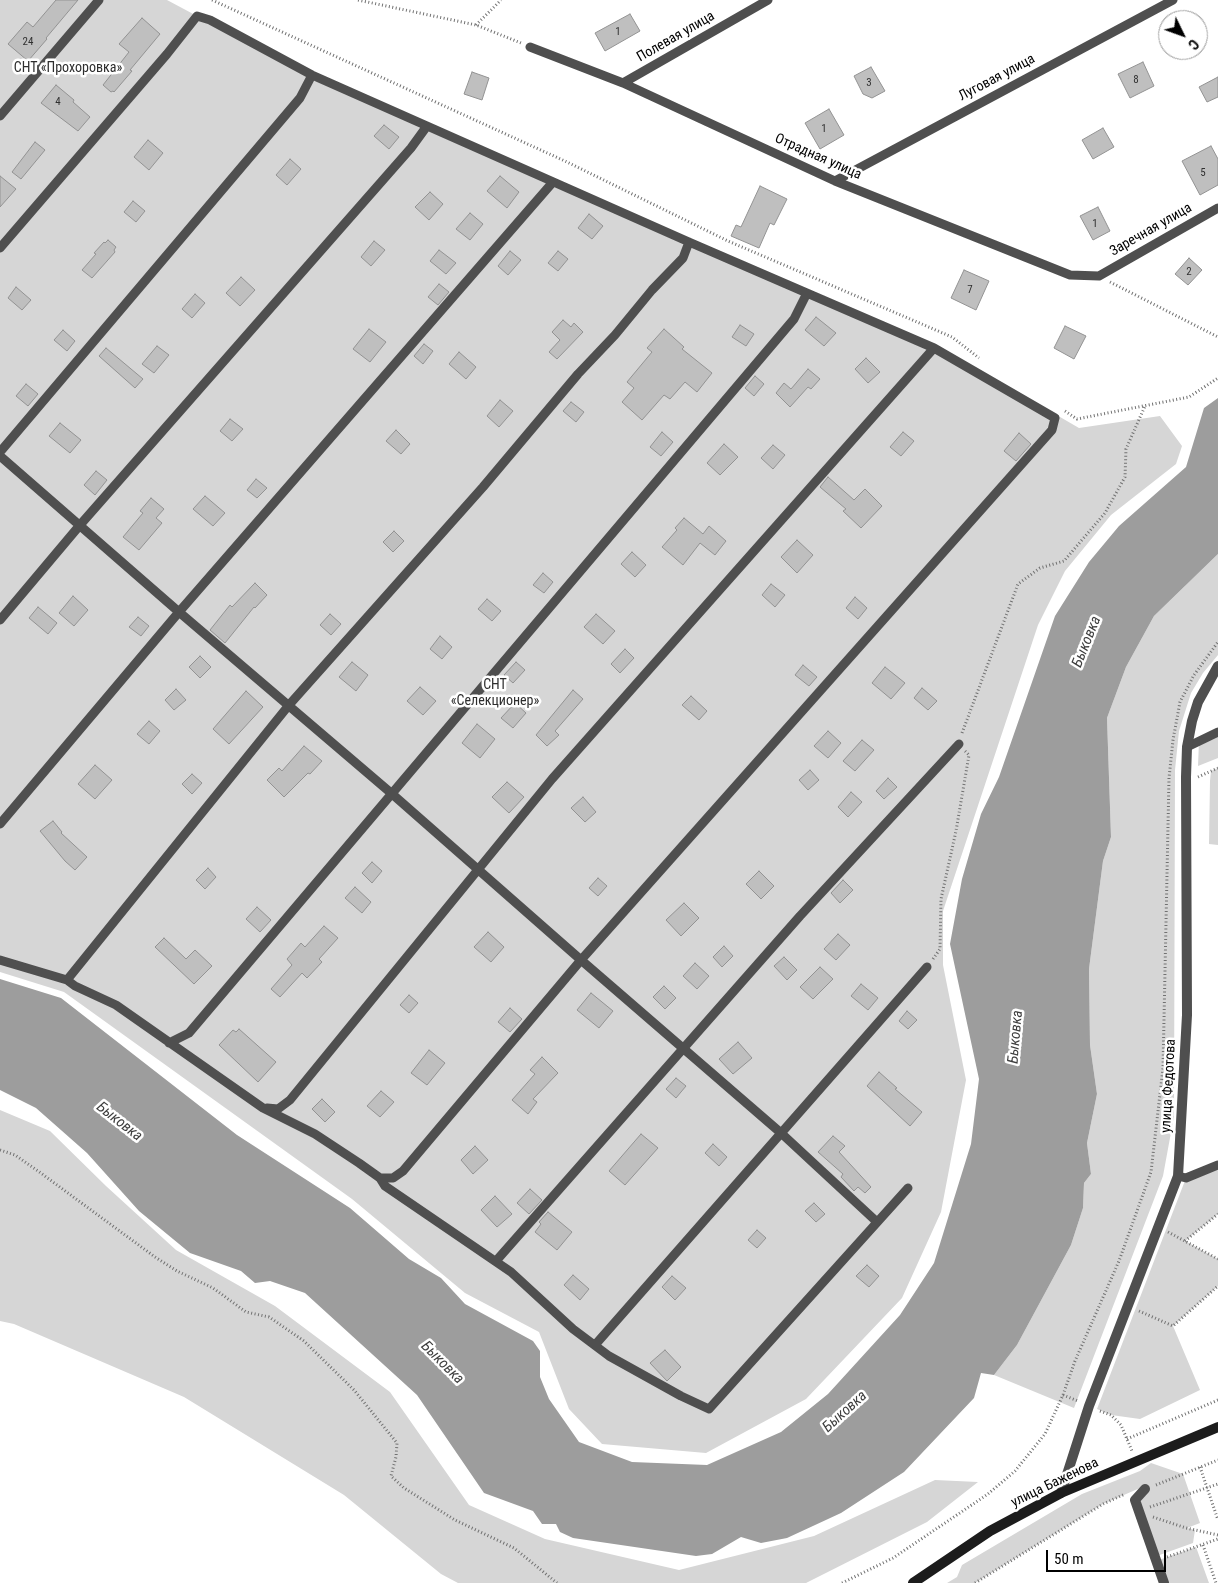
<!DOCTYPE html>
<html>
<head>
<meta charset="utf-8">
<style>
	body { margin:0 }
	#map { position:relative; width:1218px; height:1583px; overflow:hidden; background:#fff; font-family:"Roboto Condensed",sans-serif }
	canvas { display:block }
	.north { position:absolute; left:1158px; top:10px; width:50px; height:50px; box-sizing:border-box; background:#fff; border:1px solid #999; border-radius:50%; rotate:132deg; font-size:14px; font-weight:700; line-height:20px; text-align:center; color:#000 }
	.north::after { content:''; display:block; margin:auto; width:18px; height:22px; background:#000; clip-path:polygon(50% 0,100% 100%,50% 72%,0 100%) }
	.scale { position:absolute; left:1046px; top:1550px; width:120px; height:22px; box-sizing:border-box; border:2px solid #000; border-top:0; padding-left:6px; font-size:15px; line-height:18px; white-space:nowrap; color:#000; -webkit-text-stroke:4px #fff; paint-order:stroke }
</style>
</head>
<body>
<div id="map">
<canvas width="1218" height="1583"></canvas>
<div class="north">С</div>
<div class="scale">50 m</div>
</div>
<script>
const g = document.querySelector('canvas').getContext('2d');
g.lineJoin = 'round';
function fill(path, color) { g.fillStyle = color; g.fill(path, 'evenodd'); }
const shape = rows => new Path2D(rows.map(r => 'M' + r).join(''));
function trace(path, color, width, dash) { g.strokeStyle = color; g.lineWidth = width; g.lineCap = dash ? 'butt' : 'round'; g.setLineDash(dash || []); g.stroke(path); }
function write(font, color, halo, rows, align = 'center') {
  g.font = font + ' "Roboto Condensed",sans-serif'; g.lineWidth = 5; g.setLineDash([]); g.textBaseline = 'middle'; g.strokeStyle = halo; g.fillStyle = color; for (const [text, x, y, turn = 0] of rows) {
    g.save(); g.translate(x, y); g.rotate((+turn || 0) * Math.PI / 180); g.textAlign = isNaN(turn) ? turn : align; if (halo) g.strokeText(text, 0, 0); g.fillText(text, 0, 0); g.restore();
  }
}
fill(shape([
	[0,0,167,0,197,16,435,129,943,349,1079,428,1160,416,1182,446,1176,464,1111,515,1065,571,1038,625,943,911,943,965,966,1080,941,1212,902,1298,806,1399,706,1453,602,1444,569,1409,539,1332,465,1293,352,1199,64,992,0,972],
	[1218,554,1218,655,1203,673,1191,693,1179,731,1175,770,1174,1116,1163,1176,1074,1408,994,1375,1017,1345,1071,1245,1083,1208,1084,1183,1091,1174,1087,1143,1097,1094,1090,1045,1089,969,1103,861,1111,837,1107,718,1126,667,1154,616],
	[1218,732,1218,758,1198,766,1199,741],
	[1218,768,1218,845,1209,844,1210,781,1211,771],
	[0,1110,50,1131,106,1186,176,1250,275,1306,390,1392,469,1505,545,1539,679,1570,814,1536,935,1480,978,1482,927,1522,806,1583,458,1583,441,1574,344,1495,184,1397,14,1324,0,1321],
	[1218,1165,1218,1214,1185,1241,1218,1259,1218,1286,1173,1326,1200,1390,1140,1419,1111,1415,1097,1409,1186,1178],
	[1151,1463,1183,1474,1200,1523,1187,1528,1195,1530,1193,1543,1154,1557,1135,1500,1145,1489,1140,1488,1103,1504,975,1583,947,1583,957,1577,962,1565,1082,1494,1140,1471],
	[1196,1547,1209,1583,1164,1583,1156,1561]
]), '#d6d6d6');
fill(shape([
	[1218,398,1218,554,1154,616,1126,667,1107,718,1111,837,1103,861,1089,969,1090,1045,1097,1094,1087,1143,1091,1174,1084,1183,1083,1208,1071,1245,1017,1345,994,1375,981,1373,974,1398,904,1472,841,1513,787,1538,761,1543,741,1537,712,1554,696,1556,573,1538,560,1532,556,1524,542,1524,533,1511,484,1493,417,1395,305,1293,270,1281,255,1283,241,1271,190,1253,139,1211,87,1153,36,1108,0,1090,0,979,61,998,237,1135,350,1208,409,1259,441,1278,465,1304,533,1341,540,1351,540,1377,549,1399,579,1442,632,1462,707,1465,781,1432,828,1394,900,1315,934,1263,971,1144,979,1079,950,944,962,879,981,814,999,777,1055,616,1089,562,1119,526,1186,467,1204,408]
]), '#9d9d9d');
const building = shape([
	[56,0,78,0,46,38,47,39,28,61,8,44,27,22,33,27,56,0],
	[630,14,640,31,605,51,595,33,630,14],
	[142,18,160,34,130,70,132,71,114,92,113,91,111,92,103,85,129,52,119,44,142,18],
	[1143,62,1154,86,1130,98,1118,74,1143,62],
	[871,67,885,91,872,98,863,94,854,76,871,67],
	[472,72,489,78,482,100,464,94,472,72],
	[1218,77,1218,97,1207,102,1199,87,1218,77],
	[56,85,74,100,73,102,90,117,78,131,41,103,56,85],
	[829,109,844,135,820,149,805,123,829,109],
	[384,125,399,137,389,149,374,136,384,125],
	[1103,128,1114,147,1093,159,1082,140,1103,128],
	[148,140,163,153,149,170,134,157,148,140],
	[35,142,45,150,21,179,12,172,35,142],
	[1211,146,1218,159,1218,185,1200,195,1182,161,1211,146],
	[290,159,301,169,287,185,276,175,290,159],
	[0,176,16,189,0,207,0,176],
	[500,176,519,192,507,208,487,191,500,176],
	[760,186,787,199,774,225,770,223,759,248,731,236,736,225,741,227,760,186],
	[430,192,443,204,429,220,415,207,430,192],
	[133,201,145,211,136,222,124,212,133,201],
	[1098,207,1110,231,1093,240,1080,216,1098,207],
	[470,213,483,224,470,240,456,229,470,213],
	[589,214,603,226,592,239,578,228,589,214],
	[108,240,116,247,114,250,115,252,92,278,82,270,96,254,94,253,104,242,105,243,108,240],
	[374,241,385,250,371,266,361,257,374,241],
	[439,250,456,263,446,274,430,261,439,250],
	[510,251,521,260,508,275,498,266,510,251],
	[558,251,568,259,558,271,548,263,558,251],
	[1189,258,1202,270,1188,285,1175,274,1189,258],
	[964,270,989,281,976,310,951,298,964,270],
	[241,277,255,290,240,306,226,293,241,277],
	[439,284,449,292,438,305,428,297,439,284],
	[16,287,31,300,22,310,8,298,16,287],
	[195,294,205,303,192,318,182,309,195,294],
	[816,317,836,333,824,346,805,330,816,317],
	[563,320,571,327,574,323,583,332,557,359,549,352,560,340,552,332,563,320],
	[740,325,754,334,746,346,732,337,740,325],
	[1065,326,1086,336,1074,359,1054,348,1065,326],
	[369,329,386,342,370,362,353,349,369,329],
	[664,329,684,347,682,349,712,373,697,392,685,382,670,399,664,395,642,420,622,402,634,388,627,382,652,352,647,348,664,329],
	[63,330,75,341,67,351,54,340,63,330],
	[424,344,433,351,423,364,414,356,424,344],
	[157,346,169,355,154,373,142,364,157,346],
	[106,348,143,379,135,388,99,356,106,348],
	[459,352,476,367,466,379,449,364,459,352],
	[866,358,880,372,868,383,855,369,866,358],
	[808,369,820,379,811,389,808,387,790,407,776,393,784,383,791,389,808,369],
	[755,376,764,384,754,396,745,388,755,376],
	[26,384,38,394,28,406,16,396,26,384],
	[500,400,513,411,499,427,487,416,500,400],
	[571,402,584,412,576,422,563,411,571,402],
	[230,419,243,429,232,441,220,431,230,419],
	[60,423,81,440,70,453,49,436,60,423],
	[396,430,410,444,401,454,386,441,396,430],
	[662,432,673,442,661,456,650,447,662,432],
	[903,432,914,441,901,456,890,447,903,432],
	[1019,433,1031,444,1016,461,1004,451,1019,433],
	[724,444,738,457,720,475,707,463,724,444],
	[773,445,785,455,773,469,761,458,773,445],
	[96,471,107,480,95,495,84,485,96,471],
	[828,477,854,500,865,489,882,506,861,528,843,511,846,509,820,487,828,477],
	[256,479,267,488,257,498,247,490,256,479],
	[205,496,225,513,213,526,193,509,205,496],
	[151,498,164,509,156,518,162,523,139,550,123,537,143,513,140,511,151,498],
	[684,518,703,534,709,526,726,541,715,555,700,543,683,565,662,547,677,530,675,528,684,518],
	[394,531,404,541,393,552,383,542,394,531],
	[797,540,813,555,797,573,781,557,797,540],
	[632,552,646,565,635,577,621,564,632,552],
	[543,573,553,582,544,593,533,585,543,573],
	[255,583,267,595,255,608,254,607,225,643,210,630,230,605,232,607,255,583],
	[771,584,785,595,775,607,762,595,771,584],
	[73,596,88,610,74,626,59,613,73,596],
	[855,597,867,608,858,619,846,608,855,597],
	[487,599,501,611,492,621,478,609,487,599],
	[38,607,57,623,48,634,29,618,38,607],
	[330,614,341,624,331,635,320,625,330,614],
	[596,614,615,631,603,644,584,627,596,614],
	[138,617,149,626,141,636,129,627,138,617],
	[440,636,452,647,442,659,430,649,440,636],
	[625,649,634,658,620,673,611,664,625,649],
	[200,656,211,667,200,678,189,667,200,656],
	[352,662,368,675,356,691,339,677,352,662],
	[516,662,525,670,513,683,504,675,516,662],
	[803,665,817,677,809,686,795,675,803,665],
	[885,667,905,683,891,699,872,683,885,667],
	[420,687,436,701,423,715,407,701,420,687],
	[922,688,937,701,928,710,914,698,922,688],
	[176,689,186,700,174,710,165,700,176,689],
	[573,690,583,699,555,731,559,735,547,746,536,735,573,690],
	[246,691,263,707,229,744,213,729,246,691],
	[691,696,707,711,699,720,682,705,691,696],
	[515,703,526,713,513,728,501,718,515,703],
	[149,721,160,731,149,744,137,734,149,721],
	[477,724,495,739,480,758,462,743,477,724],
	[828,731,841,743,828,758,814,746,828,731],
	[862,740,874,750,855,771,843,761,862,740],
	[304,746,322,761,310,774,308,773,284,797,267,780,279,768,282,771,304,746],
	[95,765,112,780,95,799,78,784,95,765],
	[810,770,819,780,808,790,799,780,810,770],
	[192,774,202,783,192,794,182,784,192,774],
	[888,778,897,787,884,799,876,791,888,778],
	[507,782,524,797,509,813,492,797,507,782],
	[851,792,862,802,848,817,838,807,851,792],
	[583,797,596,812,585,822,571,808,583,797],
	[53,821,62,832,61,833,87,857,75,870,65,861,40,831,53,821],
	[372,862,382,871,372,883,362,873,372,862],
	[208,868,216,877,205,889,196,880,208,868],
	[759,871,774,886,761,899,746,884,759,871],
	[598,878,607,886,598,896,589,888,598,878],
	[843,880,853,890,840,903,831,893,843,880],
	[355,887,371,902,362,913,345,898,355,887],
	[684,903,699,918,681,936,666,920,684,903],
	[257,907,271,920,260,932,246,919,257,907],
	[324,926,338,938,319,959,322,962,307,978,302,973,280,997,271,989,292,965,287,959,301,943,305,947,324,926],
	[488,932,504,947,491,962,474,947,488,932],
	[838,934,850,945,836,960,824,949,838,934],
	[164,938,186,959,195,950,212,966,194,984,155,947,164,938],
	[724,946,733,956,722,967,713,957,724,946],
	[784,957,797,970,787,980,774,966,784,957],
	[695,963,709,976,697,989,683,976,695,963],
	[820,967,833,979,813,999,800,987,820,967],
	[861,984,878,998,868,1010,851,996,861,984],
	[664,986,676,998,665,1009,653,997,664,986],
	[591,993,613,1011,599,1028,577,1010,591,993],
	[409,995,418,1003,409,1013,400,1005,409,995],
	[510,1008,522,1019,510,1032,498,1022,510,1008],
	[907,1011,917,1020,908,1029,899,1021,907,1011],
	[239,1029,276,1062,258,1082,219,1045,233,1030,236,1032,239,1029],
	[738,1042,752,1058,733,1074,719,1059,738,1042],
	[429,1050,445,1063,427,1085,411,1073,429,1050],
	[542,1057,558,1073,533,1099,537,1102,528,1114,512,1100,535,1074,530,1070,542,1057],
	[879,1072,897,1088,895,1089,922,1112,910,1126,867,1086,879,1072],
	[676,1078,686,1086,676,1098,666,1089,676,1078],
	[381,1091,394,1102,380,1117,367,1106,381,1091],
	[322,1099,335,1112,325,1122,312,1109,322,1099],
	[641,1134,658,1148,625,1185,609,1171,641,1134],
	[833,1136,845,1146,839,1152,871,1187,865,1193,858,1187,854,1191,841,1177,843,1174,818,1152,833,1136],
	[713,1144,727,1157,719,1166,705,1153,713,1144],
	[475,1146,488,1160,473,1174,461,1160,475,1146],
	[530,1189,542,1200,529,1214,517,1203,530,1189],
	[495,1196,512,1214,497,1227,481,1210,495,1196],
	[814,1203,825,1214,816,1222,805,1211,814,1203],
	[548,1212,572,1232,557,1250,535,1232,541,1224,539,1222,548,1212],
	[757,1230,766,1238,757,1248,748,1240,757,1230],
	[867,1265,879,1276,869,1287,856,1276,867,1265],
	[573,1275,589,1289,580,1300,564,1285,573,1275],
	[672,1276,686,1288,675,1300,662,1287,672,1276],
	[665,1350,681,1367,667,1381,650,1363,665,1350]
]);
fill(building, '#bfbfbf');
trace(building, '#939393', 1);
trace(shape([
	[212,0,567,162,728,241,952,337,979,358],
	[358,0,476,25,521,43],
	[476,25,501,0],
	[1110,282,1218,337],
	[1065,411,1077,419,1189,397,1218,378],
	[962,733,1018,584,1040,568,1064,561,1105,513,1125,477,1126,449,1145,406],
	[1198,777,1218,768],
	[933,959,940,949,941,899,956,831,969,755,965,751],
	[0,1150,15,1155,38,1171,155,1257,177,1271,213,1288,246,1312,269,1317,304,1341,354,1390,397,1443,396,1457,391,1476,404,1488,455,1520,514,1548,557,1583],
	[1168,1232,1218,1259],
	[1185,1241,1218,1214],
	[1139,1311,1173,1326,1218,1286],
	[1063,1395,1078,1401],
	[1100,1411,1111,1415,1121,1425,1132,1451],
	[1127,1439,1218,1400],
	[1200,1467,1218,1520],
	[1156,1485,1218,1460],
	[1150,1507,1218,1484],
	[1153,1517,1186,1528,1218,1535],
	[1203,1545,1216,1583],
	[1167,1557,1218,1539],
	[842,1583,893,1558,988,1494,1015,1471,1045,1434,1063,1395,1075,1361,1119,1261,1151,1172,1163,1068,1169,778,1173,740,1180,702,1194,675,1218,642],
	[975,1583,1103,1504,1125,1494]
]), '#717171', 3, [1, 2.5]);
trace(shape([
	[530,47,623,83,835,181,1070,275,1099,276,1218,208],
	[623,83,768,0],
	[0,116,99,0],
	[835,181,1173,0],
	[0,248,167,54,197,16,210,20,312,75,689,242,934,348,1055,418,1052,430,581,960,403,1171,393,1178,380,1178],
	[0,452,300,98,312,75],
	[0,456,179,612,391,793,581,960,781,1133,877,1222],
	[0,620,80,525,411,148,427,126],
	[1187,747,1218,732],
	[0,824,179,612,553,182],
	[0,960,67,980,75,986,116,1005,263,1108,315,1134,359,1163,380,1178,385,1186,511,1272,573,1329,609,1356,681,1396,709,1409,908,1188],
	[67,980,289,705,483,487,578,374,615,335,652,290,683,258,689,242],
	[169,1043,189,1033,794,319,807,293],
	[267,1108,278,1109,290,1100,552,779,934,348],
	[1178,1176,1186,1178,1218,1165],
	[496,1261,800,916,959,744],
	[595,1345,927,967]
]), '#4f4f4f', 9);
trace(shape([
	[1145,1489,1135,1500,1164,1583],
	[1061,1493,1089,1406,1178,1176,1187,1015,1186,777,1187,747,1192,721,1198,702,1218,666]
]), '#4f4f4f', 10);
trace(shape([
	[913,1583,990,1531,1061,1493,1218,1427]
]), '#1c1c1c', 10);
write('11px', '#303030', null, [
	["1",618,32],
	["24",28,42],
	["8",1136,80],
	["3",869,83],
	["4",58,102],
	["1",824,129],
	["5",1203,173],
	["1",1095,224],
	["2",1189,272],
	["7",970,290]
]);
write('14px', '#000', '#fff', [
	["Полевая улица",676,37,-30],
	["Луговая улица",997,78,-28],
	["Отрадная улица",818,157,24],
	["Заречная улица",1151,230,-30],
	["улица Федотова",1169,1086,-87],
	["улица Баженова",1055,1483,-26]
]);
write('14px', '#2d2d2d', '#fff', [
	["СНТ «Прохоровка»",68,68],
	["СНТ",495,685],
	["«Селекционер»",495,701]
]);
write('italic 15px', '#3e3e3e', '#fff', [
	["Быковка",1087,642,-68],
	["Быковка",1016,1037,-85],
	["Быковка",119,1122,38],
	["Быковка",442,1363,45],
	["Быковка",845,1412,-42]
]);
</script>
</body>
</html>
